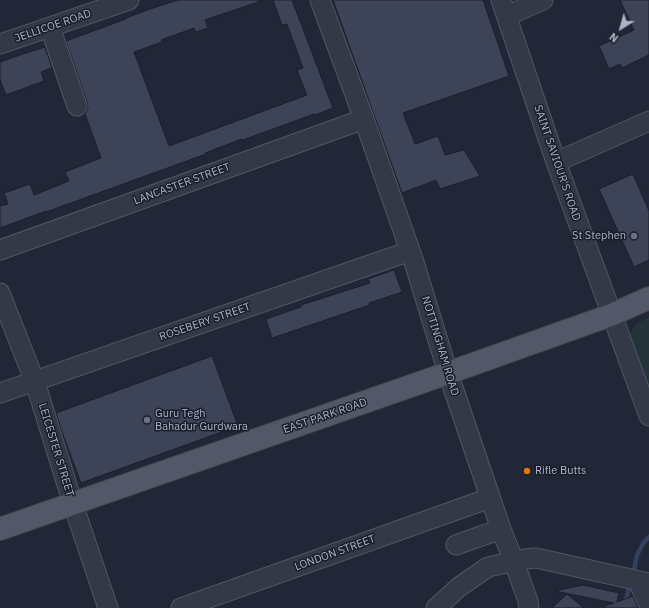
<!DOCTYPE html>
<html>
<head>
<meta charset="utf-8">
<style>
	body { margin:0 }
	#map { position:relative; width:649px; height:608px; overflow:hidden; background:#212737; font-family:"IBM Plex Sans",sans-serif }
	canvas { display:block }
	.north { position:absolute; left:601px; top:8px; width:40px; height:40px; -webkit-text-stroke:3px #1a1e2c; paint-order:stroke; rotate:217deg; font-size:11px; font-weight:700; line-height:16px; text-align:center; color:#afb3c4 }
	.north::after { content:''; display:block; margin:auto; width:14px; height:18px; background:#afb3c4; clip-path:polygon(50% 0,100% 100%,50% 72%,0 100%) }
</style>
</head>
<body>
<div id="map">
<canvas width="649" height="608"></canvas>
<div class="north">N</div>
</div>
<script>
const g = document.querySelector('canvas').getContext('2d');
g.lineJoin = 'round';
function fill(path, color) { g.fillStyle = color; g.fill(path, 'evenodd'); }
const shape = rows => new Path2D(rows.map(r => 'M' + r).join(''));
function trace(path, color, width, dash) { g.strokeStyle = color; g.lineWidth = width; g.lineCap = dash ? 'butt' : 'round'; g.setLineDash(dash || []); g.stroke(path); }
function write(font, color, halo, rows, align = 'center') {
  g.font = font + ' "IBM Plex Sans",sans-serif'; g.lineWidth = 3; g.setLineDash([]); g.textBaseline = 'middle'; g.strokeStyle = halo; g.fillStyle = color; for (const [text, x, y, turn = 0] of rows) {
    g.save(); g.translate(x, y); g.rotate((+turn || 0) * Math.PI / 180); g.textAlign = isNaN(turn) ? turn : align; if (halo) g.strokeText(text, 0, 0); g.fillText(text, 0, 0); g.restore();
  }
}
fill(shape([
	[649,317,649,391,628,336,636,324]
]), '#243439');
trace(shape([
	[633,575,637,555,644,542,649,537],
	[620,608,626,599,631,582]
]), '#35405e', 4.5);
const building = shape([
	[178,0,258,0,258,2,205,20,208,28,196,32,194,28,161,40,162,42,134,52,169,146,307,95,297,70,303,68,287,24,282,25,273,0,292,0,333,108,315,115,314,114,243,140,242,139,205,153,206,154,46,212,46,211,0,228,0,206,8,204,4,193,30,184,34,195,69,181,65,172,101,158,85,114,88,108,87,102,66,41,126,19,126,18,150,9,178,0],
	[333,0,483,0,509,76,403,113,415,144,438,136,445,155,464,150,480,176,440,189,436,180,402,193,333,0],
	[620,0,649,0,649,55,622,68,620,64,609,69,599,46,634,30,620,0],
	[45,47,52,68,41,72,44,81,6,95,0,80,0,62,20,55,45,47],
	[633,174,649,211,649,260,634,267,599,189,633,174],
	[394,270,402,292,369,303,370,305,272,338,266,319,301,307,301,305,370,283,368,279,394,270],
	[212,356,238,426,81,483,62,432,56,413,212,356],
	[583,585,619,593,617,602,633,596,638,608,605,608,605,606,614,603,555,591,583,585],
	[567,594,584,608,552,608,567,594]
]);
fill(building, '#3d4457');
trace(building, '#1c202e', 1);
const minor = shape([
	[320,0,364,119,414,262,448,373,501,529,514,562,528,601,529,608],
	[501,0,556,162,649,416],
	[507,16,543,0],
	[50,27,77,106],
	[0,44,129,0],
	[556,162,649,121],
	[0,250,364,119],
	[0,293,35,382,73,504,108,608],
	[0,393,410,251],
	[456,545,501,529],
	[638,581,649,605],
	[181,608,490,498],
	[436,608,459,587,488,567,525,559,536,558,649,583]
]);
const major = shape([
	[0,529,448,373,611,315,649,298]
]);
trace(minor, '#525665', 21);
trace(major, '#3e4251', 24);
trace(minor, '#343947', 19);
trace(major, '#525868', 22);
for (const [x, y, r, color] of [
	[634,236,4,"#6b7280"],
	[147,420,4,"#6b7280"],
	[527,471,4,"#e8710a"]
]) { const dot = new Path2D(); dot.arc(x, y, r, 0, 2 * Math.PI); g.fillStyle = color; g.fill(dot); trace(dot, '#1a1e2c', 1.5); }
write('11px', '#afb3c4', '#1a1e2c', [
	["JELLICOE ROAD",53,26,-19],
	["SAINT SAVIOUR'S ROAD",557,163,71],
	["LANCASTER STREET",182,184,-20],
	["ROSEBERY STREET",205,322,-19],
	["NOTTINGHAM ROAD",440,346,73],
	["EAST PARK ROAD",325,416,-19],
	["LEICESTER STREET",56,450,73],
	["LONDON STREET",335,553,-20]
]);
write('11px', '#afb3c4', '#1a1e2c', [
	["St Stephen",626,236,"right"],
	["Guru Tegh",155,414],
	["Bahadur Gurdwara",155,427],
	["Rifle Butts",535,471]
], 'left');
</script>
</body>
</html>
